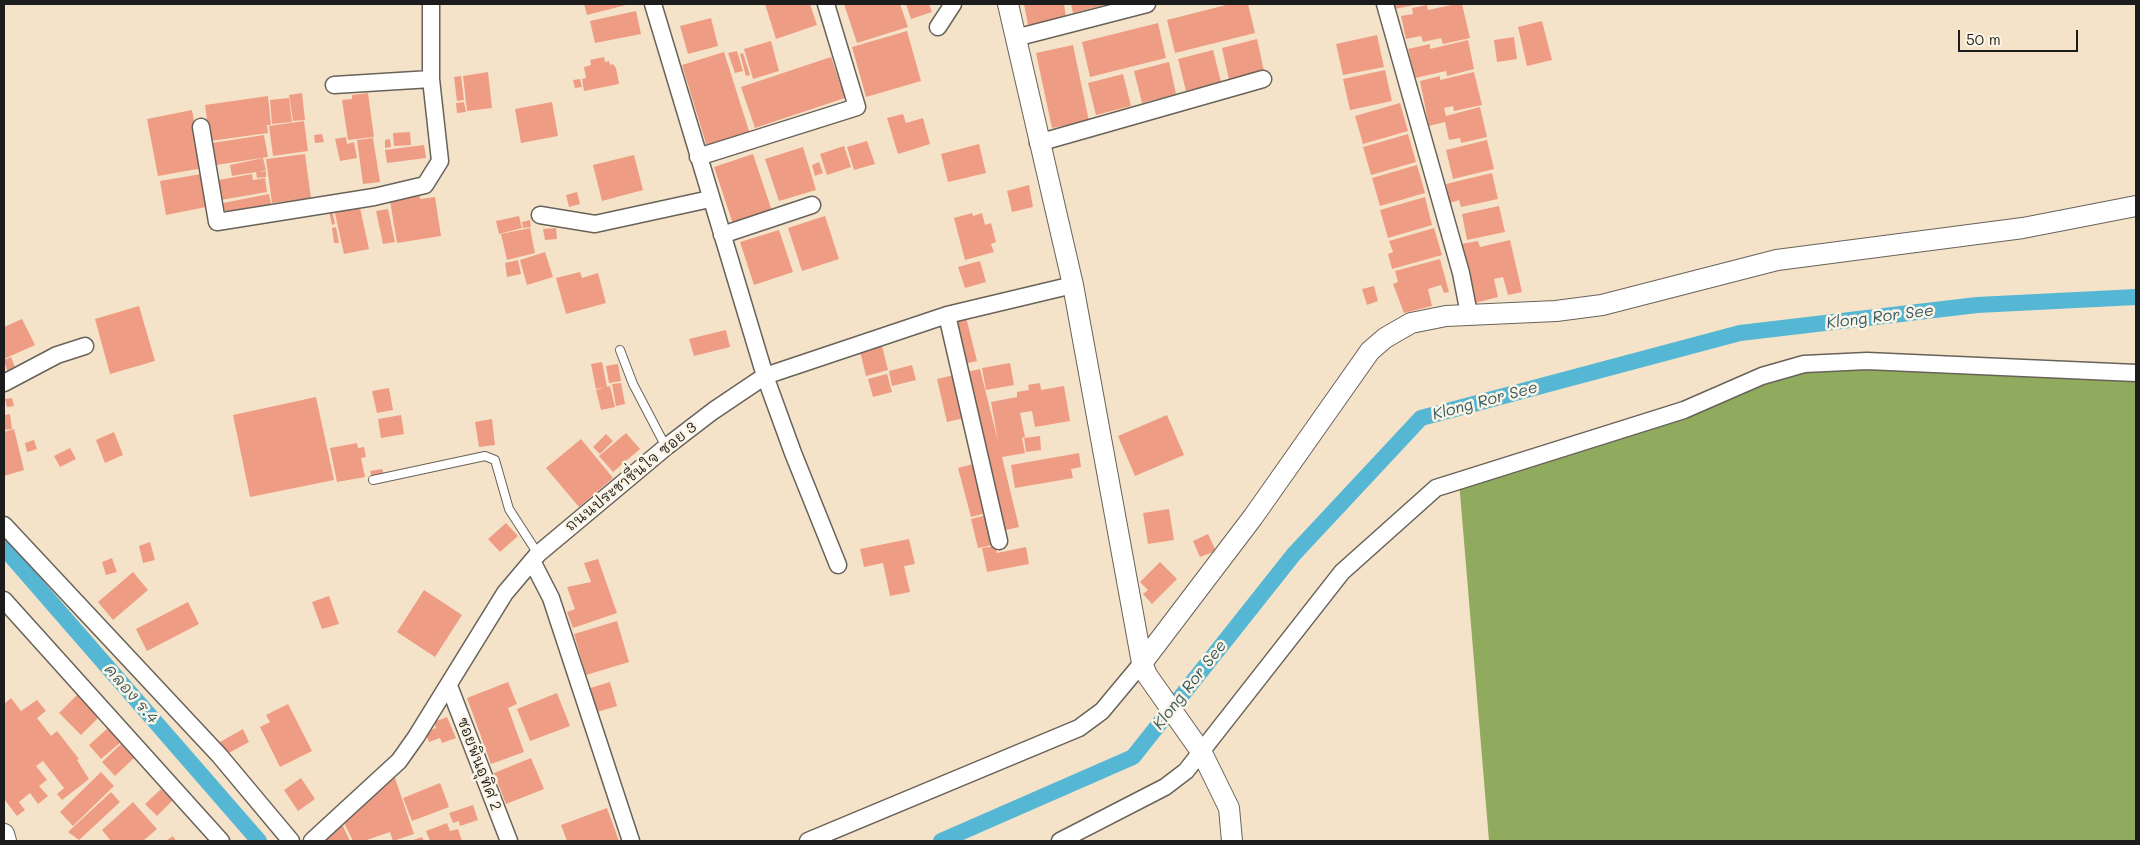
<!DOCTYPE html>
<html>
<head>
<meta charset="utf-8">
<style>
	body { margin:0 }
	#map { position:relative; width:2140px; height:845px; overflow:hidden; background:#f5e3c9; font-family:Mali,sans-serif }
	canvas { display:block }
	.frame { position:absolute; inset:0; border:5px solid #1c1c1c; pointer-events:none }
	.scale { position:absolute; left:1958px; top:30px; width:120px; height:22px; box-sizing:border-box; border:2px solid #1c1c1c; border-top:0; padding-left:6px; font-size:15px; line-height:18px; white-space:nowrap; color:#1c1c1c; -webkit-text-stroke:4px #fcf5e5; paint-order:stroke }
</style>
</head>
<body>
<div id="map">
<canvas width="2140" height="845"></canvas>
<div class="frame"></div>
<div class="scale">50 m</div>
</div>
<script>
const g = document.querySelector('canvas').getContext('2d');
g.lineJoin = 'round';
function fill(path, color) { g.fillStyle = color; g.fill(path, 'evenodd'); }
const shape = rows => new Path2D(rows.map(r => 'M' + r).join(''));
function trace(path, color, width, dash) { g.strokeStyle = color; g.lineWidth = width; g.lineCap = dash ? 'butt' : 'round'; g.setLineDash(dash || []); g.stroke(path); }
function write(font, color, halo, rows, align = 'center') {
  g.font = font + ' Mali,"Playpen Sans Thai",sans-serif'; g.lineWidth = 5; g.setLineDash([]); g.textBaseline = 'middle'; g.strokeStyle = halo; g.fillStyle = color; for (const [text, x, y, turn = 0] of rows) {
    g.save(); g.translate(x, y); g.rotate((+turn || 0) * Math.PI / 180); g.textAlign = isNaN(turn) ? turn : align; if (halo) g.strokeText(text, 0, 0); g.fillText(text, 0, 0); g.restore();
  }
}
fill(shape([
	[1836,361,2136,366,2136,841,1489,841,1459,481]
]), '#90ab5d');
trace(shape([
	[4,548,259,841],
	[941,841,1133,757,1294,554,1421,418,1740,333,1977,305,2136,297]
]), '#55b7d4', 16);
fill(shape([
	[584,4,630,4,587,15],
	[765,4,810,4,817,25,776,39],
	[844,4,900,4,908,27,857,43],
	[906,4,929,4,932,12,911,19],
	[1024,4,1064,4,1066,17,1028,25],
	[1071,4,1108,4,1073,13],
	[1230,4,1248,4,1255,33,1175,53,1167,20],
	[1394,4,1414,4,1414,5,1395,9],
	[1456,4,1462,4,1470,38,1443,44,1441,38,1423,42,1421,36,1406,39,1401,16,1413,14,1412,8,1427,5,1428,10],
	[636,11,641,34,595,43,590,21],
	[711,18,718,46,688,54,680,26],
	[1542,21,1552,60,1527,66,1518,27],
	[1158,23,1166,58,1090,77,1082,42],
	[907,31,921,81,866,97,852,47],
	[1377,35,1384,67,1343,75,1336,44],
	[1514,37,1517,59,1497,62,1494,40],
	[1257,39,1264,71,1229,80,1222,48],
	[1468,40,1474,69,1447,76,1446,71,1415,78,1408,49,1430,44,1430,49],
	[771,41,779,71,753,79,744,49],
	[1073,45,1089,121,1052,128,1036,53],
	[1213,50,1221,82,1186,91,1178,59],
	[737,51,743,71,735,73,728,53],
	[724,52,750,134,707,147,682,65],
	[743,53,750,75,746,76,740,54],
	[604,57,605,62,609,61,610,65,613,64,616,68,619,84,584,91,582,79,586,78,584,67,591,65,590,60],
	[831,57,845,98,755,128,741,87],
	[1169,62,1176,94,1142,103,1134,71],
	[1385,70,1392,101,1350,110,1343,79],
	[488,72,492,108,467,111,463,76],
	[1474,72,1482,105,1454,111,1453,106,1444,108,1446,116,1480,107,1487,137,1461,143,1460,138,1449,140,1445,122,1429,126,1420,81,1440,76,1440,80],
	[1123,74,1131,106,1096,115,1088,83],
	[461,76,464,100,457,101,454,77],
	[580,79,582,87,575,88,573,80],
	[302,93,305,120,293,121,289,95],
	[368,93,374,137,348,140,342,100,352,99,352,95],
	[268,96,271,125,267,125,268,133,210,141,205,105],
	[289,98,292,122,272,124,270,100],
	[464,102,466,112,457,113,456,103],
	[552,102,558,136,521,143,515,109],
	[1400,103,1408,131,1363,144,1355,116],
	[192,110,203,168,158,176,147,119],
	[903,114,906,123,923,118,930,144,898,154,887,118],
	[304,121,308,151,273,156,269,126],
	[410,132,411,145,394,146,393,133],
	[322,134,324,142,315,143,314,135],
	[1408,134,1416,162,1371,175,1363,147],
	[264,135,268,157,216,165,212,143],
	[346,137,347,144,354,142,357,158,340,161,335,139],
	[373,138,380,182,363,184,357,140],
	[390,139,391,147,385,148,385,140],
	[1487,140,1494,169,1453,179,1446,150],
	[867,141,875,164,854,170,847,147],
	[979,144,986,173,948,182,941,154],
	[424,145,426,158,387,163,385,150],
	[844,146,851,167,827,175,820,154],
	[803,147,816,190,779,201,765,159],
	[305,154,311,198,272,203,266,159],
	[753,154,772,211,733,224,714,167],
	[634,155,643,190,602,201,593,165],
	[263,158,266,170,259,172,266,171,266,177,257,178,256,172,232,176,230,165],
	[819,162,823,173,815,176,812,165],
	[1417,165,1425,193,1380,206,1372,178],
	[1492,173,1498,199,1461,207,1459,200,1450,203,1446,184],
	[201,174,206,207,166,215,160,181],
	[252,174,253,180,265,178,267,192,221,200,218,180],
	[1029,185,1033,207,1012,212,1007,191],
	[577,192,580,204,569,207,566,195],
	[269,194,271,204,225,213,223,203],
	[420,196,420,199,435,197,441,236,397,243,390,201],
	[1425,197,1432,225,1388,238,1380,210],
	[359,203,369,249,344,254,334,209],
	[1499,206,1505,232,1467,240,1462,214],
	[388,209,395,242,383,244,376,211],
	[332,210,335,224,332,225,329,211],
	[972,213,973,216,982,213,985,225,991,223,996,242,991,244,994,252,965,260,954,218],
	[519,216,522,228,499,234,496,221],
	[825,216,839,259,802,271,788,228],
	[530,220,531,227,523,228,522,222],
	[336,227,339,243,334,243,332,228],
	[530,228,535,253,507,260,501,234],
	[556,228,557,239,545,240,543,229],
	[1434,228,1442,255,1392,269,1388,254,1393,252,1389,241],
	[779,230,793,272,754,285,740,242],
	[1510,240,1522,292,1508,295,1503,277,1494,279,1498,297,1475,303,1461,244,1478,241,1480,247],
	[545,252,553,277,527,285,520,260],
	[1440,259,1449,292,1444,293,1441,285,1428,289,1432,306,1404,313,1393,284,1398,282,1395,271],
	[518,260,521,274,507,277,505,263],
	[980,261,986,282,965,288,958,267],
	[580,272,582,278,598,273,606,303,566,314,556,278],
	[1374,286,1378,301,1367,305,1362,289],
	[139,306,155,361,110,374,95,319],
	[966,317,977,361,964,364,953,321],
	[22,319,35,345,4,359,4,327],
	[726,330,730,347,694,356,689,339],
	[881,342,888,370,866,376,859,347],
	[11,357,16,370,8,374,4,360],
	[602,362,607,387,596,389,591,364],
	[1010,363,1014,385,986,390,982,368],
	[618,364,621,381,609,383,606,366],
	[912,365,916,380,892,386,889,371],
	[980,369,998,441,991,402,1017,397,1017,392,1029,390,1028,385,1040,383,1041,390,1064,386,1070,421,1035,427,1032,411,1020,413,1025,437,1022,438,1025,453,1002,457,1019,527,1002,531,963,373],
	[887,374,892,392,873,397,868,379],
	[954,375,964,418,947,422,937,379],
	[621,383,625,404,616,406,612,384],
	[610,386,615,407,601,410,596,390],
	[389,388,393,410,377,413,372,391],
	[316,397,334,480,250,497,233,415],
	[12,398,14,406,7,407,5,399],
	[10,414,12,429,4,430,4,415],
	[401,415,404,434,381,438,378,419],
	[1167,415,1184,455,1135,476,1118,436],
	[492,419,495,445,479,447,475,422],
	[14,429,24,470,4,476,4,432],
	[114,432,123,455,105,463,96,440],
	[626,433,640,449,613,472,599,456],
	[606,434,613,441,600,454,593,447],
	[1040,436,1041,450,1026,452,1024,438],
	[581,439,613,478,579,507,546,468],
	[34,440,37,449,27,452,25,443],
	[357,443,358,448,364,447,366,457,361,458,365,477,337,482,330,448],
	[70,448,76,459,60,467,54,456],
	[1079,453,1081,467,1071,469,1073,478,1015,488,1011,465],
	[977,463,990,512,971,517,958,468],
	[382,469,384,474,372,477,370,471],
	[1169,509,1174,540,1148,544,1143,513],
	[991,514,998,544,978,548,971,519],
	[506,523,518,536,500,552,488,539],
	[1208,534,1216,551,1200,557,1193,541],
	[909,539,915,564,904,566,910,592,890,596,883,563,864,567,860,549],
	[150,542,155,560,143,563,139,546],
	[996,546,997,553,1026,547,1029,564,987,572,982,548],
	[112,558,117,572,106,575,102,562],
	[598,559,617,613,573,628,567,612,575,609,567,587,591,582,584,563],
	[1160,562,1177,579,1152,604,1143,594,1148,590,1140,582],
	[133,572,148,590,113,620,98,602],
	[424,590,462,615,435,657,397,632],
	[329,596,339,624,322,629,312,602],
	[188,602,199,624,147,651,136,629],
	[617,621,629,662,586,675,574,634],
	[508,682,517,704,508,708,524,752,491,764,467,698],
	[610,682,617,706,597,712,590,688],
	[557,693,570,726,530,741,517,709],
	[78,694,100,716,81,735,59,713],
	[11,698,21,711,37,700,46,711,37,718,51,736,57,731,79,759,77,760,89,779,62,800,57,794,64,788,43,761,36,766,47,780,39,786,48,796,38,804,30,793,19,802,25,810,17,816,4,799,4,704],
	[288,704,312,751,280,767,260,727,270,722,266,715],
	[447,717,456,738,442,743,440,738,429,742,425,732,436,728,434,722],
	[108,728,121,742,101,759,89,745],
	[243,729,249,742,227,754,220,742],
	[121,744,134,758,115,776,102,762],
	[531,758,544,789,506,804,494,773],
	[101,772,114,786,73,826,60,812],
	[301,778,315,799,298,811,284,790],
	[395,778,414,834,393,841,390,832,364,841,353,841,341,817,378,783],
	[440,783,449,807,412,821,403,798],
	[161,789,173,800,157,816,145,804],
	[111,792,120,802,79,840,68,832],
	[133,802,157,829,143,841,111,841,102,830],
	[473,805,478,820,460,826,459,821,453,823,449,813],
	[607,808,619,841,567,841,561,825],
	[447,823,450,831,458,829,462,841,430,841,426,831],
	[343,826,350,841,322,841,320,836],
	[173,836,176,841,166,841],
	[422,837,424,841,410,841]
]), '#ee9d84');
const service = shape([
	[620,350,633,384,666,447],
	[373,480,485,456,495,460,509,509,538,554]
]);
const minor = shape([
	[653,4,765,376,793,453,838,565],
	[1385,4,1461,273,1469,314],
	[938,27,953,4],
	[1015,38,1147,4],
	[334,85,431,79],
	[201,127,217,222,374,197,425,185,440,161,431,79,431,4],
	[1038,143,1263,79],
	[698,157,857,107,826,4],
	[540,215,595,224,710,199],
	[722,235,812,205],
	[947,315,999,541],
	[4,383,57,355,85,346],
	[4,525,219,755,291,841],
	[532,561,551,598,631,841],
	[4,600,221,841],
	[449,686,509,841],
	[312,841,399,761,416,737,505,593,538,554,666,447,713,411,765,376,947,315,1073,285],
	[808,841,1079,728,1102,711,1142,663],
	[1060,841,1165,787,1186,771,1342,572,1436,488,1684,410,1762,376,1804,364,1867,361,2136,373]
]);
const tertiary = shape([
	[1008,4,1073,285,1142,663,1147,675,1202,753,1229,808,1232,841],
	[1142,663,1253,517,1370,351,1385,338,1411,323,1446,316,1556,311,1602,305,1777,260,2023,228,2136,206],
	[4,834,6,841]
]);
trace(service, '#686259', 10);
trace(minor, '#686259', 19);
trace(tertiary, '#686259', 22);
trace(service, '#fff', 8);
trace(minor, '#fff', 16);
trace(tertiary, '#fff', 20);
write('15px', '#1c1c1c', '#fcf5e5', [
	["ถนนประชาชื่นใจ ซอย 3",631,477,-39],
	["ซอยพินอุทิศ 2",479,764,69]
]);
write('italic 16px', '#335a66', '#fcf5e5', [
	["Klong Ror See",1880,317,-7],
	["Klong Ror See",1485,401,-15],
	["Klong Ror See",1190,685,-52],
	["คลอง ร.4",131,694,49]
]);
</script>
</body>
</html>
